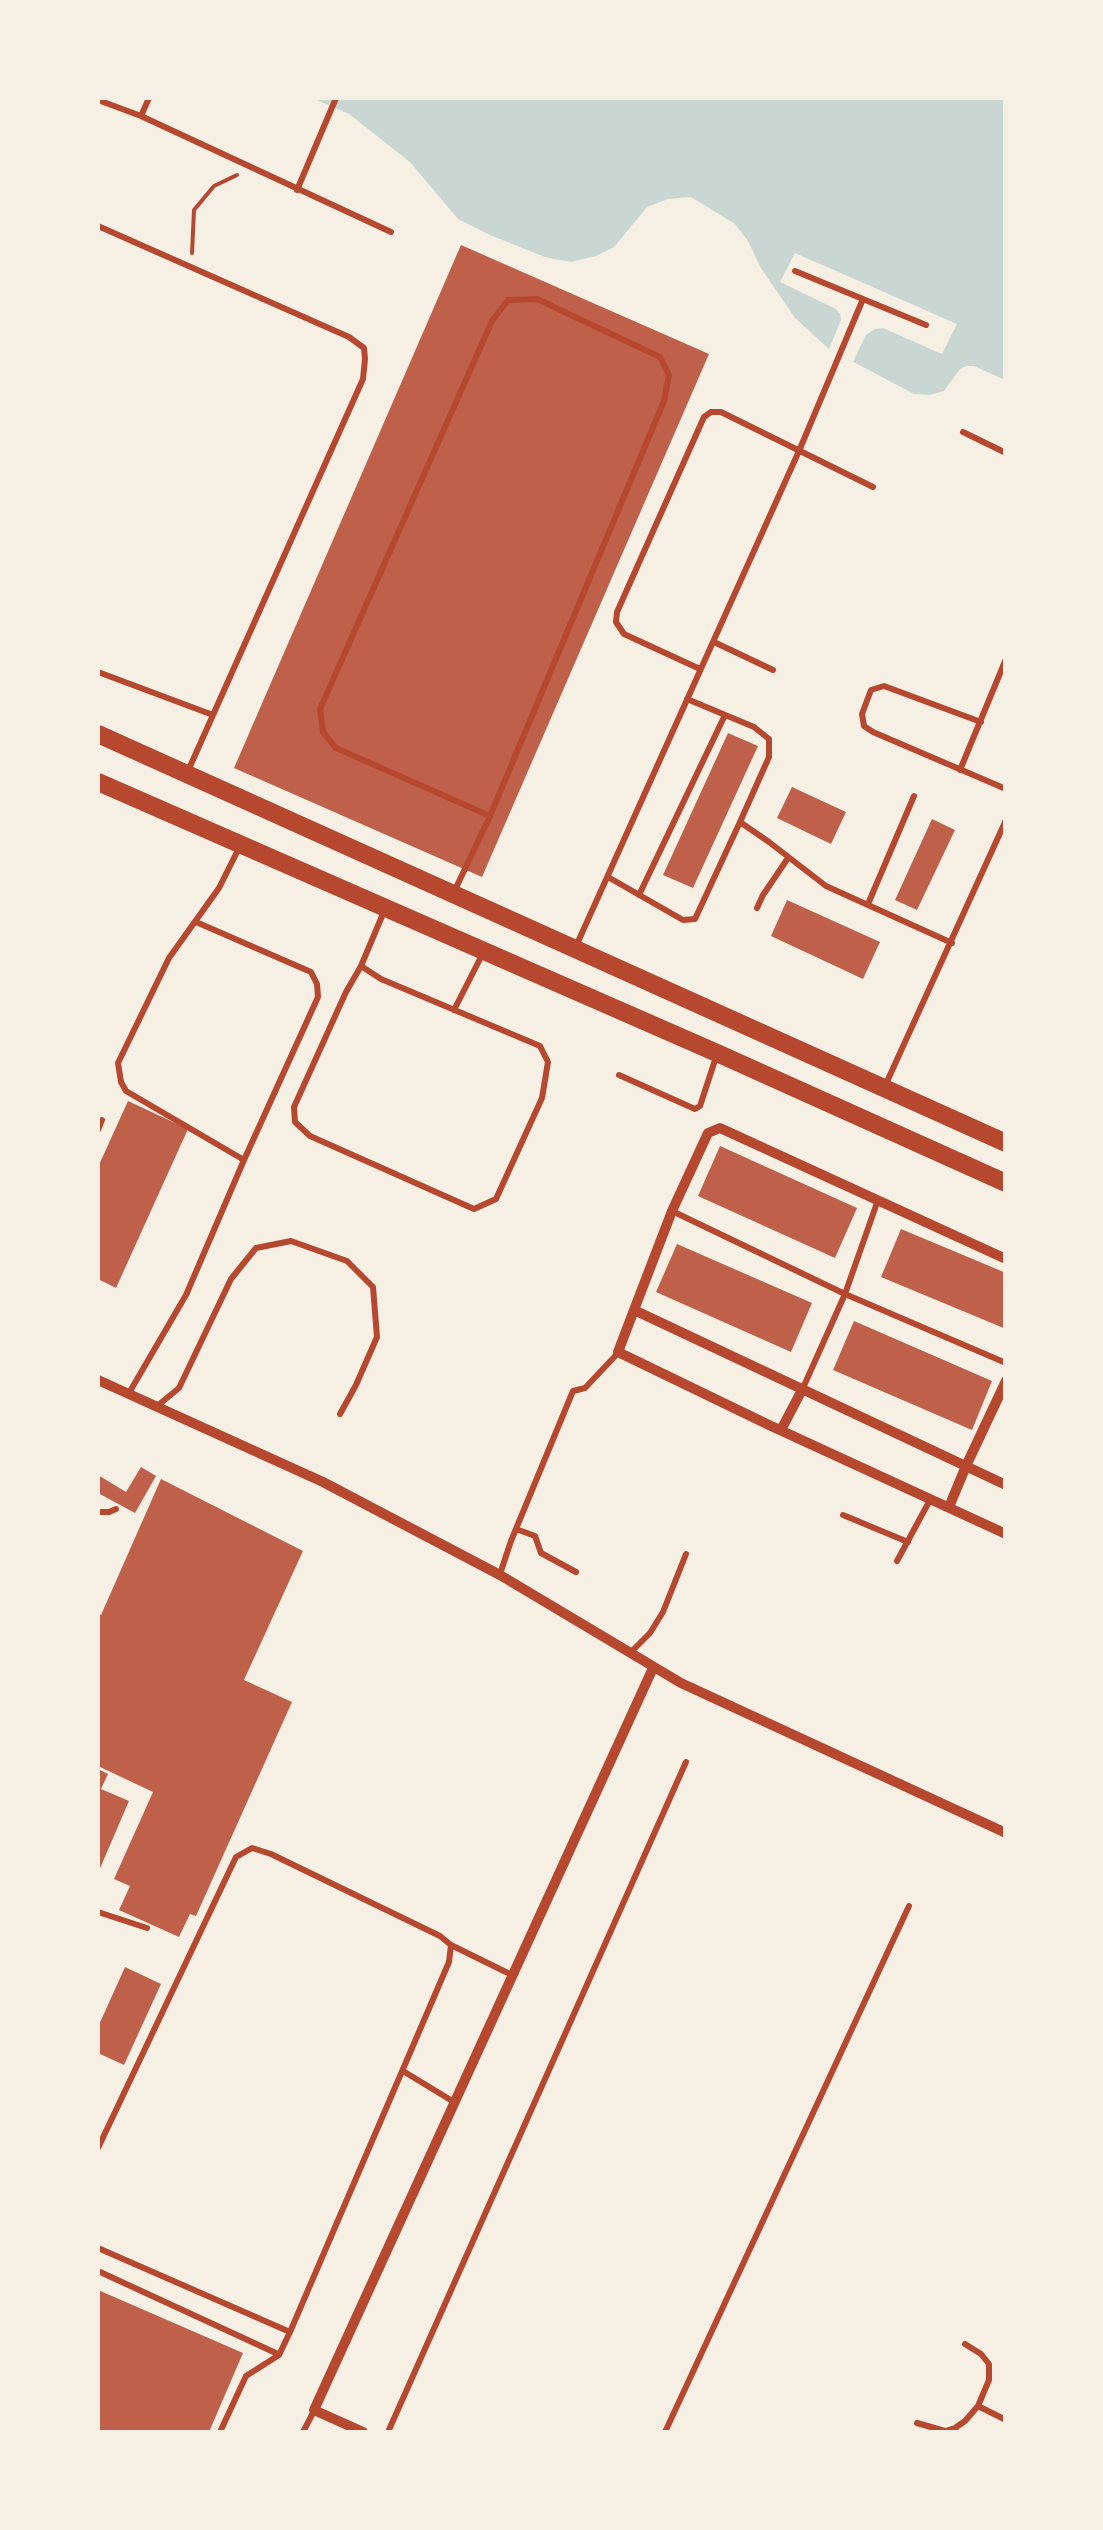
<!DOCTYPE html>
<html>
<head>
<meta charset="utf-8">
<style>
	body { margin:0 }
	#map { position:relative; width:1103px; height:2530px; overflow:hidden; background:#f6efe4; font-family:"Exo 2",sans-serif }
	canvas { display:block }
	.frame { position:absolute; inset:0; border:100px solid #f6efe4; pointer-events:none }
</style>
</head>
<body>
<div id="map">
<canvas width="1103" height="2530"></canvas>
<div class="frame"></div>
</div>
<script>
const g = document.querySelector('canvas').getContext('2d');
g.lineJoin = 'round';
function fill(path, color) { g.fillStyle = color; g.fill(path, 'evenodd'); }
const shape = rows => new Path2D(rows.map(r => 'M' + r).join(''));
function trace(path, color, width, dash) { g.strokeStyle = color; g.lineWidth = width; g.lineCap = dash ? 'butt' : 'round'; g.setLineDash(dash || []); g.stroke(path); }
fill(shape([
	[312,98,1005,98,1005,380,974,366,967,366,960,369,944,391,929,395,914,394,829,349,795,318,761,268,748,241,735,224,691,197,668,199,647,207,614,247,596,256,571,262,545,257,490,235,458,219,410,162,349,114]
]), '#c9d6d2');
fill(shape([
	[795,253,957,324,942,354,883,328,875,329,866,335,853,362,829,349,841,320,840,314,836,309,780,282]
]), '#f6efe4');
fill(shape([
	[461,245,709,354,482,877,234,768],
	[728,733,758,746,693,888,663,875],
	[792,787,846,812,831,844,777,818],
	[932,819,955,830,917,910,895,900],
	[787,900,880,942,863,979,771,936],
	[128,1101,188,1129,116,1288,98,1279,98,1167],
	[720,1146,857,1208,835,1258,698,1196],
	[901,1229,1006,1273,1006,1329,881,1277],
	[677,1244,812,1303,791,1352,656,1292],
	[854,1321,992,1381,972,1430,833,1370],
	[141,1467,156,1476,135,1513,98,1493,98,1475,126,1492],
	[161,1479,303,1551,244,1680,292,1702,196,1916,190,1914,179,1937,119,1910,130,1886,114,1879,153,1792,98,1766,98,1613,101,1615],
	[98,1769,108,1774,101,1789,129,1801,98,1873],
	[125,1967,161,1984,124,2065,98,2053,98,2027],
	[98,2290,243,2353,209,2432,98,2432]
]), '#bf614a');
trace(shape([
	[192,253,194,210,214,186,237,175]
]), '#b5482f', 4);
trace(shape([
	[98,100,141,116,391,232],
	[141,116,149,98],
	[297,190,336,98],
	[98,226,349,337,364,348,365,359,363,379,188,771],
	[795,271,926,325],
	[963,432,1006,453],
	[714,642,773,670],
	[700,669,624,634,616,622,617,612,704,417,711,412,721,412,873,487],
	[98,672,213,715],
	[687,699,754,727,769,739,769,757,740,822],
	[981,722,884,686,871,690,862,714,864,726,873,732,1006,789],
	[960,770,1006,659],
	[239,848,219,888,169,958,118,1063,121,1082,126,1091,244,1160],
	[608,877,683,920,695,919,740,822,769,842,826,886,952,943],
	[454,892,490,816,664,401,669,375,660,357,537,299,508,300,492,321,320,709,323,732,336,748,490,816],
	[639,895,725,715],
	[868,904,914,796],
	[757,908,763,895,788,858],
	[577,944,799,451,863,299],
	[361,966,381,979,540,1046,548,1062,542,1098,496,1199,474,1209,310,1136,295,1122,294,1107,346,992,361,966,385,909],
	[454,1010,483,953],
	[619,1075,695,1109,700,1106,717,1054],
	[885,1086,1006,820],
	[98,1130,102,1120],
	[672,1211,845,1294,1006,1363],
	[803,1388,845,1294,878,1200],
	[129,1393,186,1295,244,1160,318,997,317,984,311,972,196,922],
	[156,1407,179,1388,231,1279,256,1248,291,1241,347,1261,373,1287,377,1337,356,1385,340,1414],
	[98,1512,109,1512,116,1509],
	[843,1515,908,1542],
	[516,1529,535,1536,541,1553,576,1572],
	[897,1561,930,1500],
	[500,1574,511,1541,573,1391,585,1388,618,1353],
	[631,1652,650,1633,663,1612,686,1554],
	[98,1912,147,1928],
	[451,1945,512,1975],
	[403,2071,454,2102],
	[98,2148,236,1857,252,1848,271,1854,440,1936,451,1945,449,1962,290,2332,279,2355,246,2376,220,2432],
	[98,2248,290,2332],
	[98,2271,278,2354],
	[965,2344,981,2354,989,2364,989,2380,978,2406],
	[917,2423,945,2431,955,2428,965,2421,978,2406,1006,2420],
	[303,2432,314,2411],
	[388,2432,686,1762],
	[665,2432,909,1906]
]), '#b5482f', 6);
trace(shape([
	[1006,1259,720,1128,708,1133,672,1211,634,1310,1006,1485],
	[634,1310,618,1352,769,1425,1006,1534],
	[98,1380,323,1482,500,1575,681,1683,1006,1833],
	[781,1430,803,1388],
	[949,1507,966,1466,1006,1381],
	[363,2432,314,2410,653,1668]
]), '#b5482f', 10);
trace(shape([
	[98,734,1006,1143],
	[98,782,717,1053,1006,1183]
]), '#b5482f', 18);
</script>
</body>
</html>
